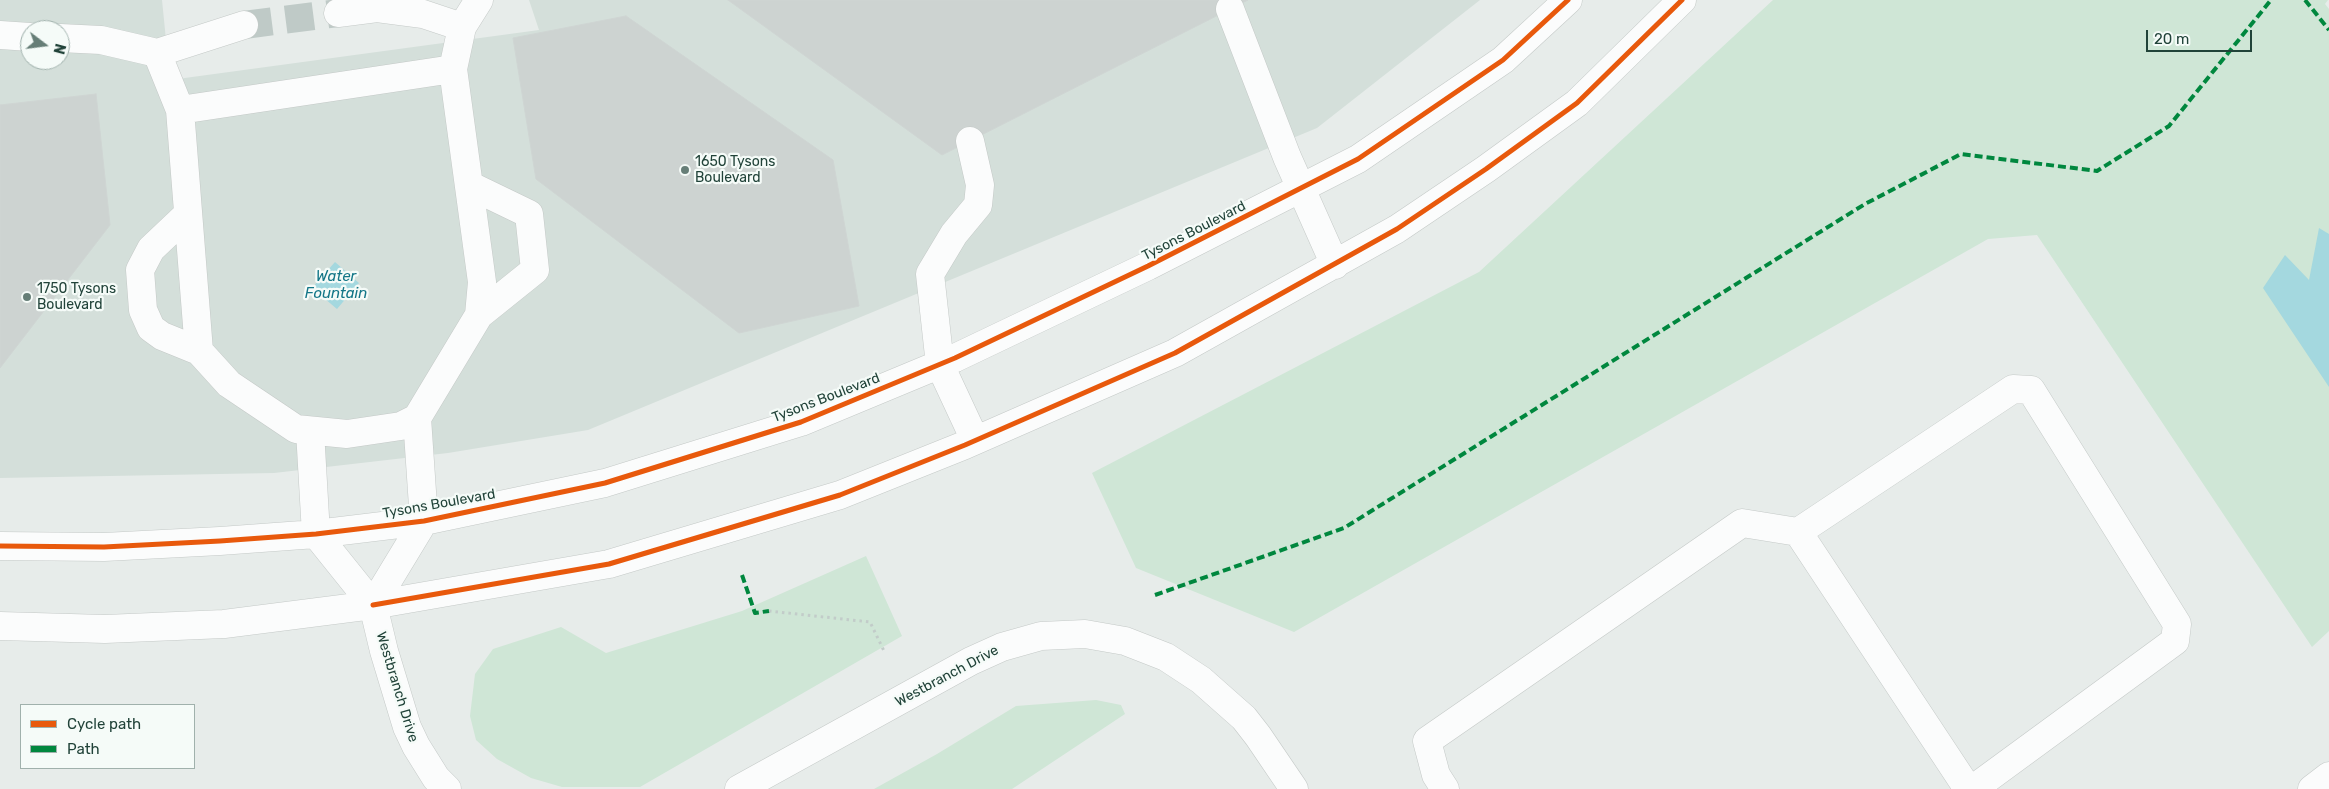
<!DOCTYPE html>
<html>
<head>
<meta charset="utf-8">
<style>
	body { margin:0 }
	#map { position:relative; width:2329px; height:789px; overflow:hidden; background:#e7ecea; font-family:Rubik,sans-serif }
	canvas { display:block }
	.legend { position:absolute; left:20px; top:704px; width:175px; height:65px; box-sizing:border-box; background:#f5fbf8; border:1px solid #a0b1ac; margin:0; padding:6px 9px; list-style:none; font-size:15px; color:#214339 }
	.legend li { display:flex; align-items:center; gap:10px; height:25px }
	.legend b { width:25px; border:1px solid #a0b1ac }
	.north { position:absolute; left:20px; top:20px; width:50px; height:50px; box-sizing:border-box; background:#f5fbf8; border:1px solid #a0b1ac; border-radius:50%; rotate:105deg; font-size:14px; font-weight:700; line-height:20px; text-align:center; color:#214339 }
	.north::after { content:''; display:block; margin:auto; width:18px; height:22px; background:#667e77; clip-path:polygon(50% 0,100% 100%,50% 72%,0 100%) }
	.scale { position:absolute; left:2146px; top:30px; width:106px; height:22px; box-sizing:border-box; border:2px solid #214339; border-top:0; padding-left:6px; font-size:15px; line-height:18px; white-space:nowrap; color:#214339; -webkit-text-stroke:4px #f5fbf8; paint-order:stroke }
</style>
</head>
<body>
<div id="map">
<canvas width="2329" height="789"></canvas>
<ul class="legend">
<li><b style="height:6px;background:#e8590c"></b>Cycle path</li>
<li><b style="height:6px;background:#00873e"></b>Path</li>
</ul>
<div class="north">N</div>
<div class="scale">20 m</div>
</div>
<script>
const g = document.querySelector('canvas').getContext('2d');
g.lineJoin = 'round';
function fill(path, color) { g.fillStyle = color; g.fill(path, 'evenodd'); }
const shape = rows => new Path2D(rows.map(r => 'M' + r).join(''));
function trace(path, color, width, dash) { g.strokeStyle = color; g.lineWidth = width; g.lineCap = dash ? 'butt' : 'round'; g.setLineDash(dash || []); g.stroke(path); }
function write(font, color, halo, rows, align = 'center') {
  g.font = font + ' Rubik,sans-serif'; g.lineWidth = 4.5; g.setLineDash([]); g.textBaseline = 'middle'; g.strokeStyle = halo; g.fillStyle = color; for (const [text, x, y, turn = 0] of rows) {
    g.save(); g.translate(x, y); g.rotate((+turn || 0) * Math.PI / 180); g.textAlign = isNaN(turn) ? turn : align; if (halo) g.strokeText(text, 0, 0); g.fillText(text, 0, 0); g.restore();
  }
}
fill(shape([
	[0,0,162,0,170,80,539,30,529,0,1480,0,1317,128,588,430,448,453,274,473,0,478],
	[30,30,60,30,60,60,30,60]
]), '#d4dfda');
fill(shape([
	[1773,0,2328,0,2325,4,2329,9,2329,631,2312,647,2037,235,1988,239,1294,632,1136,568,1092,473,1479,272],
	[866,556,902,636,640,787,562,787,531,778,497,759,476,740,470,716,475,674,493,649,561,627,606,653,742,611],
	[1096,700,1121,705,1125,714,1012,789,874,789,937,754,1016,706]
]), '#cfe6d6');
fill(shape([
	[2319,228,2329,234,2329,387,2263,288,2285,255,2309,280],
	[335,262,359,283,337,309,312,288]
]), '#a4d8df');
const building = shape([
	[728,0,1248,0,942,155,728,0],
	[626,16,833,160,859,306,739,333,536,179,513,38,626,16],
	[96,94,110,225,0,368,0,105,96,94]
]);
fill(building, '#cdd3d1');
trace(building, '#cfd5d3', 1);
trace(shape([
	[244,25,338,13]
]), '#bfcac7', 28, [28, 14]);
const minor = shape([
	[1230,9,1287,157,1335,265],
	[338,13,377,8,423,14,462,27],
	[0,35,30,37],
	[60,38,101,40,157,53,180,110],
	[157,53,244,25],
	[453,69,180,110,199,351,229,384,296,429,347,434,401,426,417,418,479,315,482,282,453,69,462,27,479,0],
	[970,141,980,185,978,205,954,234,930,274,940,365,975,440],
	[469,185,529,214,535,270,479,315],
	[188,214,151,249,140,270,143,310,151,328,162,336,199,351],
	[417,418,424,521],
	[310,431,316,534],
	[1798,532,2013,389,2031,390,2177,624,2175,641,1973,789],
	[316,534,373,605,384,651,407,727,416,746,436,778,447,789],
	[0,546,104,547,220,541,316,534,424,521,605,483,801,422,955,358,1148,266,1358,159,1503,60,1568,0],
	[373,605,424,521],
	[0,626,105,629,224,624,373,605,609,564,840,495,965,445,1175,353,1397,229,1486,169,1577,103,1682,0],
	[739,789,971,661,1002,647,1041,636,1085,634,1125,641,1166,657,1201,680,1244,718,1258,736,1294,789],
	[1445,789,1436,775,1427,741,1742,523,1798,532,1968,789],
	[2312,789,2329,776]
]);
trace(minor, '#c4c9c7', 29);
trace(shape([
	[769,611,870,622,885,653]
]), '#c2ccc9', 3, [2.5, 4]);
trace(minor, '#fbfcfc', 28);
trace(shape([
	[2305,0,2329,30],
	[742,575,755,613,769,611],
	[1155,595,1344,528,1865,204,1961,154,2097,171,2169,126,2271,0]
]), '#00873e', 4, [8, 4]);
trace(shape([
	[0,546,104,547,220,541,316,534,424,521,605,483,801,422,955,358,1148,266,1358,159,1503,60,1568,0],
	[373,605,609,564,840,495,965,445,1175,353,1397,229,1486,169,1577,103,1682,0]
]), '#e8590c', 5);
for (const [x, y, r, color] of [
	[685,170,5,"#667e77"],
	[27,297,5,"#667e77"]
]) { const dot = new Path2D(); dot.arc(x, y, r, 0, 2 * Math.PI); g.fillStyle = color; g.fill(dot); trace(dot, '#f5fbf8', 2); }
write('14px', '#214339', '#f5fbf8', [
	["1650 Tysons",695,162],
	["Boulevard",695,178],
	["1750 Tysons",37,289],
	["Boulevard",37,305]
], 'left');
write('14px', '#214339', '#f5fbf8', [
	["Tysons Boulevard",1194,231,-27],
	["Tysons Boulevard",826,398,-21],
	["Tysons Boulevard",439,504,-10],
	["Westbranch Drive",947,676,-28],
	["Westbranch Drive",397,687,73]
]);
write('italic 15px', '#137687', '#f5fbf8', [
	["Water",336,277],
	["Fountain",336,294]
]);
</script>
</body>
</html>
